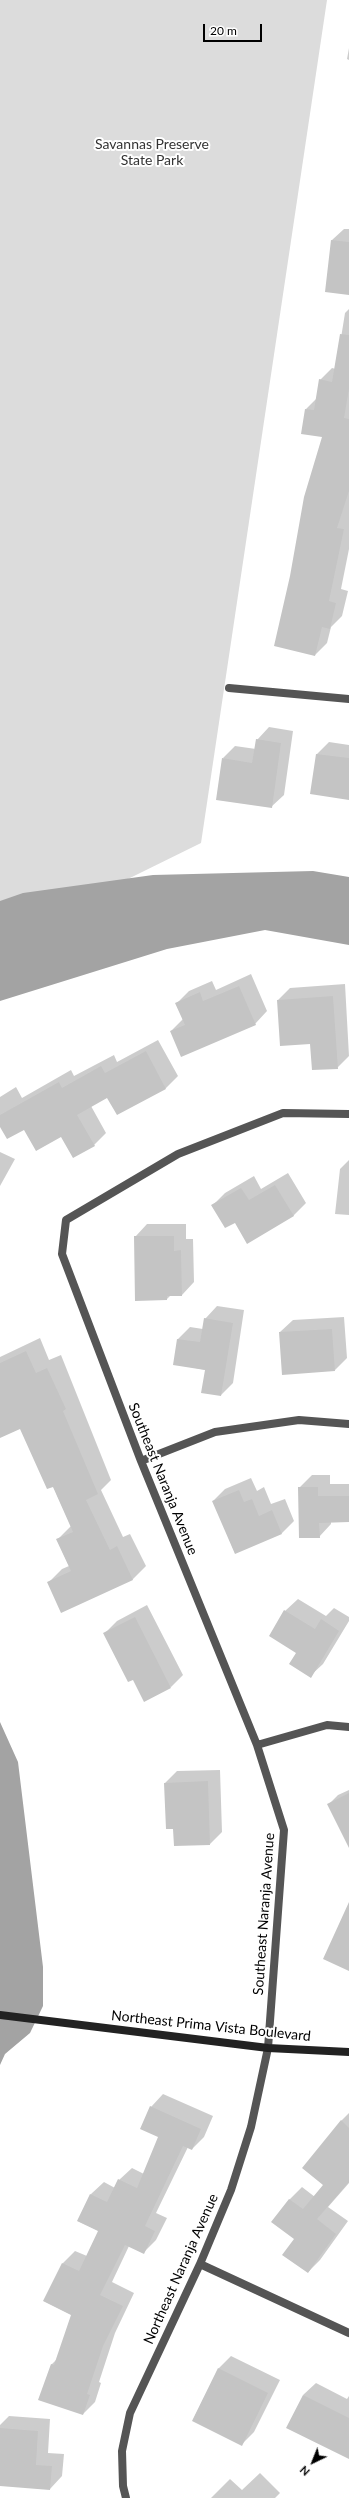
<!DOCTYPE html>
<html>
<head>
<meta charset="utf-8">
<style>
	body { margin:0 }
	#map { position:relative; width:349px; height:2498px; overflow:hidden; background:#fff; font-family:Lato,sans-serif }
	canvas { display:block }
	.north { position:absolute; left:293px; top:2442px; width:40px; height:40px; -webkit-text-stroke:3px #fff; paint-order:stroke; rotate:223deg; font-size:11px; font-weight:700; line-height:16px; text-align:center; color:#000 }
	.north::after { content:''; display:block; margin:auto; width:14px; height:18px; background:#000; clip-path:polygon(50% 0,100% 100%,50% 72%,0 100%) }
	.scale { position:absolute; left:203px; top:24px; width:59px; height:18px; box-sizing:border-box; border:2px solid #000; border-top:0; padding-left:5px; font-size:12px; line-height:14px; white-space:nowrap; color:#000; -webkit-text-stroke:3px #fff; paint-order:stroke }
</style>
</head>
<body>
<div id="map">
<canvas width="349" height="2498"></canvas>
<div class="north">N</div>
<div class="scale">20 m</div>
</div>
<script>
const g = document.querySelector('canvas').getContext('2d');
g.lineJoin = 'round';
function fill(path, color) { g.fillStyle = color; g.fill(path, 'evenodd'); }
const shape = rows => new Path2D(rows.map(r => 'M' + r).join(''));
function trace(path, color, width, dash) { g.strokeStyle = color; g.lineWidth = width; g.lineCap = dash ? 'butt' : 'round'; g.setLineDash(dash || []); g.stroke(path); }
function write(font, color, halo, rows, align = 'center') {
  g.font = font + ' Lato,sans-serif'; g.lineWidth = 4; g.setLineDash([]); g.textBaseline = 'middle'; g.strokeStyle = halo; g.fillStyle = color; for (const [text, x, y, turn = 0] of rows) {
    g.save(); g.translate(x, y); g.rotate((+turn || 0) * Math.PI / 180); g.textAlign = isNaN(turn) ? turn : align; if (halo) g.strokeText(text, 0, 0); g.fillText(text, 0, 0); g.restore();
  }
}
fill(shape([
	[0,0,327,0,201,843,0,942]
]), '#dcdcdc');
fill(shape([
	[313,871,349,877,349,945,265,930,167,949,0,1001,0,901,23,893,153,875],
	[0,1722,18,1762,43,1967,43,2006,30,2033,5,2054,0,2065]
]), '#a3a3a3');
fill(shape([
	[349,48,349,60,347,59],
	[344,229,349,229,349,294,332,240],
	[349,309,349,549,341,589,348,591,342,616,331,627,327,643,315,655,324,436,306,409,317,398,320,380,332,368,336,369,345,313],
	[269,727,293,731,284,795,271,807,223,758,235,746,256,749,257,740],
	[329,742,349,745,349,799,311,793,317,754],
	[251,974,267,1011,255,1024,171,1031,183,1019,177,1003,189,991,212,981,216,990],
	[345,984,349,1056,337,1068,311,1043,281,1045,278,1000,290,988],
	[158,1040,178,1076,166,1088,117,1114,108,1097,91,1106,106,1133,94,1145,61,1136,0,1125,0,1097,16,1087,22,1098,71,1070,74,1076,114,1055,117,1062],
	[0,1152,15,1159,0,1186],
	[349,1160,349,1215,335,1214,340,1169],
	[288,1173,306,1203,293,1216,235,1221,213,1205,225,1193,254,1176,261,1189],
	[147,1224,186,1224,186,1239,193,1239,194,1282,182,1295,171,1295,167,1299,135,1237],
	[217,1306,244,1310,233,1383,221,1395,206,1370,174,1364,178,1339,190,1327,203,1329,205,1319],
	[344,1317,347,1358,335,1370,280,1332,293,1320],
	[40,1338,49,1360,61,1355,111,1480,101,1490,123,1537,130,1534,146,1566,132,1580,48,1583,62,1569,69,1566,57,1540,71,1526,53,1486,21,1428,0,1437,0,1357],
	[312,1475,330,1475,330,1484,349,1484,349,1521,331,1521,331,1524,319,1537,299,1488],
	[251,1478,257,1491,264,1487,271,1504,285,1499,294,1521,282,1533,235,1553,213,1501,225,1489],
	[298,1599,326,1616,334,1608,349,1617,349,1621,323,1664,310,1676,298,1653,285,1611],
	[147,1605,183,1675,171,1687,133,1678,104,1634,117,1621],
	[220,1770,222,1832,210,1844,165,1783,177,1771],
	[349,1790,349,1836,329,1804,338,1795],
	[163,2094,213,2116,204,2137,192,2149,188,2147,156,2213,167,2218,156,2240,143,2253,129,2246,112,2282,134,2293,115,2333,99,2382,101,2383,95,2402,83,2414,51,2365,57,2359,72,2315,44,2301,63,2263,75,2251,87,2256,99,2231,78,2221,91,2194,104,2182,115,2188,119,2180,132,2168,144,2174,160,2137,151,2107],
	[349,2113,349,2183,328,2207,348,2221,320,2260,308,2272,289,2200,302,2187,315,2197,324,2185,341,2121],
	[231,2356,280,2380,254,2432,242,2444,193,2420,219,2368],
	[316,2383,347,2399,349,2396,349,2454,303,2395],
	[9,2416,50,2419,48,2453,64,2454,62,2476,50,2489,0,2485,0,2425],
	[260,2473,280,2493,275,2498,211,2498,230,2479,242,2490]
]), '#0003');
fill(shape([
	[331,240,349,242,349,295,325,292],
	[340,334,349,335,349,389,344,418,349,419,349,491,337,528,344,529,329,601,336,603,330,629,322,627,315,656,274,646,290,576,304,497,322,437,301,434,305,409,314,410,319,379,332,382],
	[256,739,281,743,272,808,216,800,222,758,252,763],
	[316,754,349,758,349,800,310,794],
	[239,986,256,1025,181,1057,170,1031,185,1025,175,1003,200,992,203,1001],
	[333,996,338,1069,312,1070,310,1044,280,1046,277,1000],
	[146,1051,166,1089,117,1115,107,1098,77,1115,95,1146,73,1158,61,1137,36,1151,24,1130,7,1139,0,1127,0,1115,59,1082,62,1088,101,1066,105,1073],
	[275,1185,294,1216,247,1244,235,1223,225,1228,211,1205,241,1188,249,1200],
	[134,1236,174,1236,174,1251,181,1250,182,1296,167,1296,167,1300,135,1301],
	[204,1318,233,1323,221,1396,201,1393,205,1370,173,1365,177,1339,200,1342],
	[332,1329,335,1371,282,1375,279,1332],
	[26,1351,36,1373,47,1368,66,1409,63,1411,98,1494,86,1500,110,1550,117,1546,133,1580,61,1613,47,1582,71,1571,56,1539,73,1532,53,1487,47,1489,20,1429,0,1438,0,1363],
	[298,1487,318,1487,318,1496,349,1496,349,1522,319,1523,320,1538,299,1538],
	[239,1490,244,1502,252,1499,259,1516,272,1510,282,1534,235,1554,212,1501],
	[284,1610,315,1629,321,1619,339,1631,311,1678,289,1664,296,1653,269,1636],
	[135,1617,171,1688,144,1702,133,1680,128,1682,103,1633],
	[208,1781,210,1845,174,1846,173,1829,166,1829,164,1783],
	[349,1793,349,1848,327,1804],
	[349,1902,349,1971,323,1959],
	[150,2106,201,2129,192,2150,183,2146,145,2226,155,2231,144,2254,125,2245,100,2295,123,2306,103,2346,87,2394,90,2395,83,2415,38,2400,51,2364,54,2365,71,2315,43,2301,62,2263,79,2271,98,2231,77,2221,90,2194,107,2202,118,2179,137,2188,158,2137,140,2129],
	[341,2120,349,2128,349,2182,317,2219,336,2234,308,2273,282,2255,294,2239,271,2222,289,2199,303,2209,323,2185,302,2168],
	[218,2368,268,2393,242,2446,192,2421],
	[303,2395,349,2418,349,2459,286,2428],
	[0,2428,38,2431,36,2465,52,2466,50,2490,0,2486]
]), '#c4c4c4');
trace(shape([
	[229,688,349,699],
	[141,1461,215,1432,299,1420,349,1424],
	[257,1745,327,1725,349,1727],
	[200,2264,349,2333],
	[126,2498,123,2486,122,2451,130,2413,200,2264,231,2190,251,2127,268,2048,284,1830,257,1745,141,1461,62,1254,66,1220,178,1154,283,1113,349,1114]
]), '#555', 8);
trace(shape([
	[0,2015,268,2048,349,2052]
]), '#222', 8);
write('14px', '#333', '#fff', [
	["Savannas Preserve",152,144],
	["State Park",152,160]
]);
write('14px', '#000', '#fff', [
	["Southeast Naranja Avenue",163,1479,68],
	["Southeast Naranja Avenue",264,1914,-86],
	["Northeast Prima Vista Boulevard",211,2026,6],
	["Northeast Naranja Avenue",181,2269,-66]
]);
</script>
</body>
</html>
